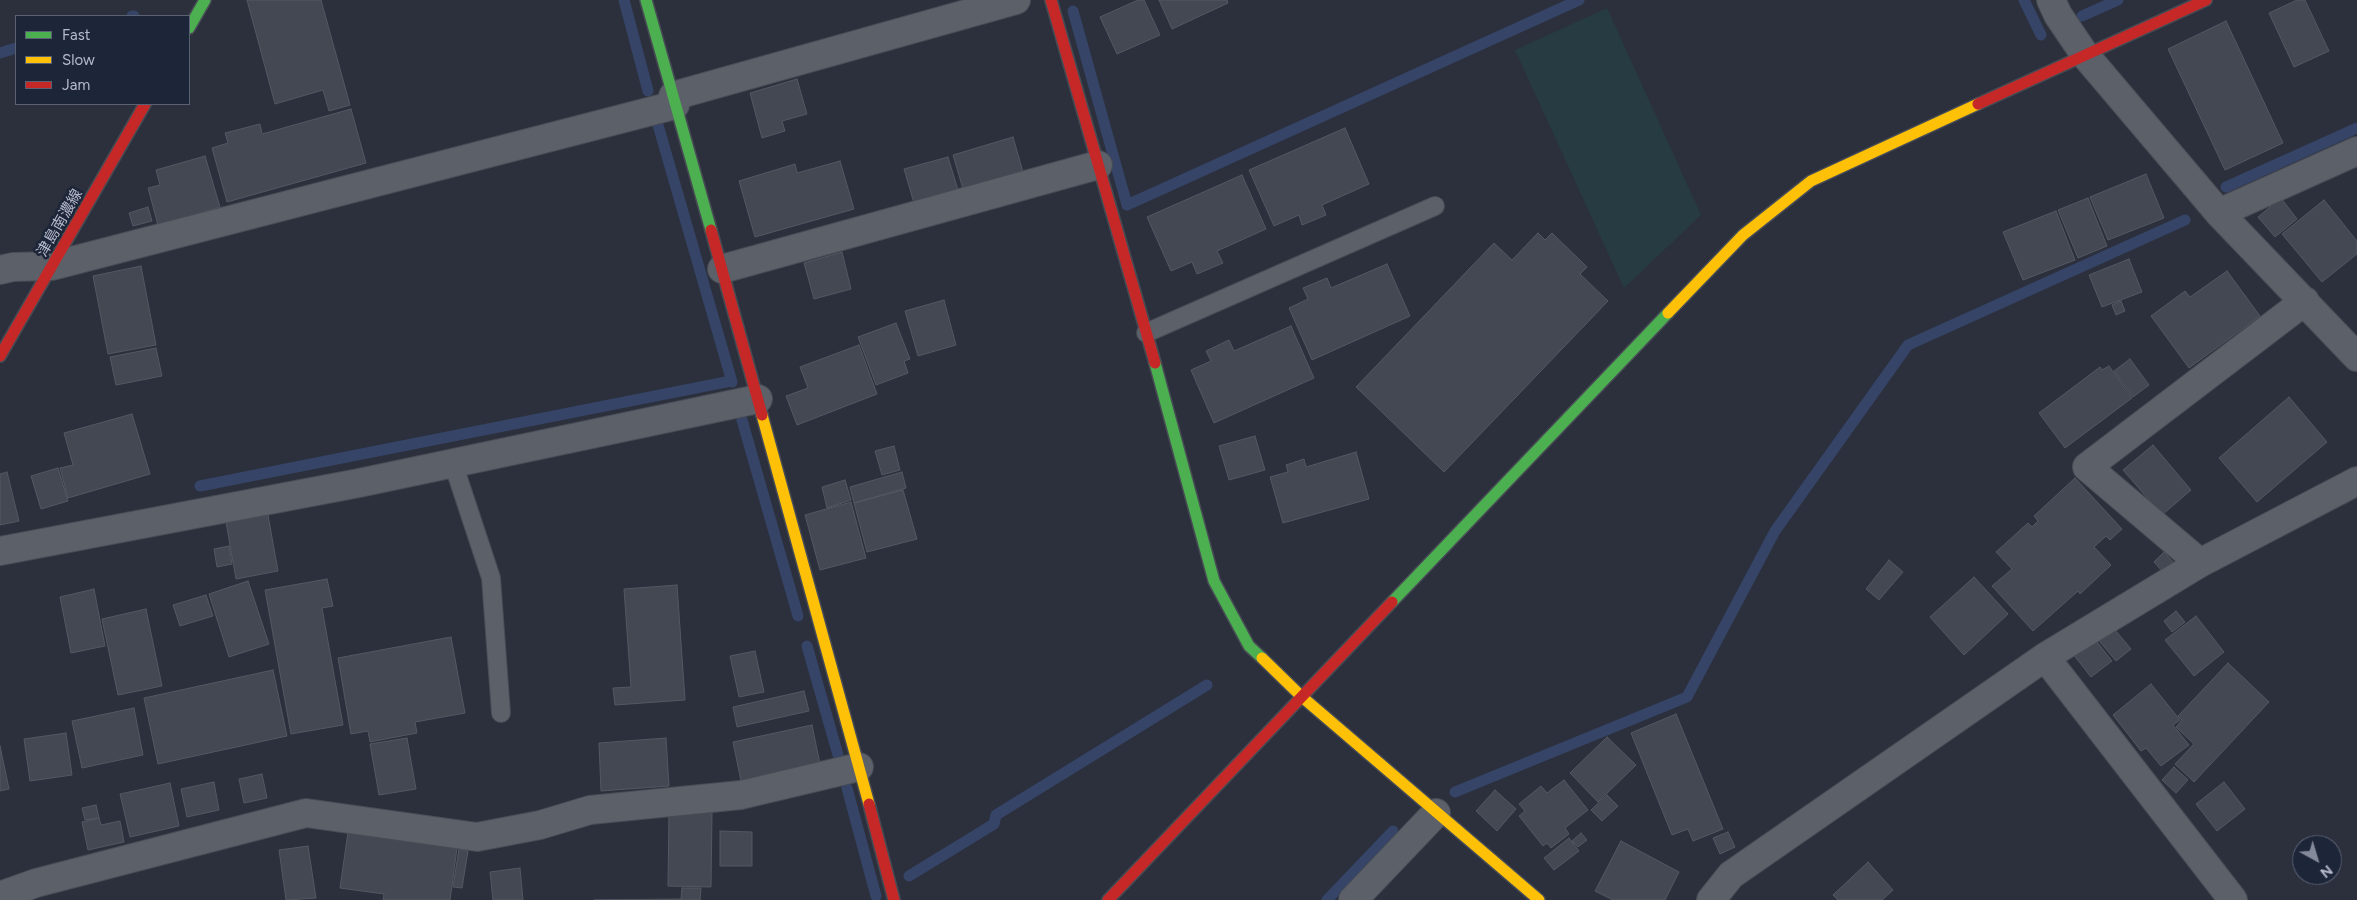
<!DOCTYPE html>
<html>
<head>
<meta charset="utf-8">
<style>
	body { margin:0 }
	#map { position:relative; width:2357px; height:900px; overflow:hidden; background:#2b303c; font-family:Figtree,sans-serif }
	canvas { display:block }
	.legend { position:absolute; left:15px; top:15px; width:175px; height:90px; box-sizing:border-box; background:#1d2538; border:1px solid #5a6173; margin:0; padding:6px 9px; list-style:none; font-size:15px; color:#b6bbcc }
	.legend li { display:flex; align-items:center; gap:10px; height:25px }
	.legend b { width:25px; border:1px solid #5a6173 }
	.north { position:absolute; left:2292px; top:835px; width:50px; height:50px; box-sizing:border-box; background:#1d2538; border:1px solid #5a6173; border-radius:50%; rotate:141deg; font-size:14px; font-weight:700; line-height:20px; text-align:center; color:#b6bbcc }
	.north::after { content:''; display:block; margin:auto; width:18px; height:22px; background:#858a9a; clip-path:polygon(50% 0,100% 100%,50% 72%,0 100%) }
</style>
</head>
<body>
<div id="map">
<canvas width="2357" height="900"></canvas>
<ul class="legend">
<li><b style="height:6px;background:#4caf50"></b>Fast</li>
<li><b style="height:6px;background:#ffc107"></b>Slow</li>
<li><b style="height:6px;background:#c62828"></b>Jam</li>
</ul>
<div class="north">N</div>
</div>
<script>
const g = document.querySelector('canvas').getContext('2d');
g.lineJoin = 'round';
function fill(path, color) { g.fillStyle = color; g.fill(path, 'evenodd'); }
const shape = rows => new Path2D(rows.map(r => 'M' + r).join(''));
function trace(path, color, width, dash) { g.strokeStyle = color; g.lineWidth = width; g.lineCap = dash ? 'butt' : 'round'; g.setLineDash(dash || []); g.stroke(path); }
function write(font, color, halo, rows, align = 'center') {
  g.font = font + ' Figtree,"Noto Sans JP",sans-serif'; g.lineWidth = 5; g.setLineDash([]); g.textBaseline = 'middle'; g.strokeStyle = halo; g.fillStyle = color; for (const [text, x, y, turn = 0] of rows) {
    g.save(); g.translate(x, y); g.rotate((+turn || 0) * Math.PI / 180); g.textAlign = isNaN(turn) ? turn : align; if (halo) g.strokeText(text, 0, 0); g.fillText(text, 0, 0); g.restore();
  }
}
fill(shape([
	[1607,8,1701,215,1624,288,1515,50]
]), '#273b43');
trace(shape([
	[624,0,648,91],
	[2024,0,2041,35],
	[1073,11,1127,205,1579,0],
	[132,16,134,16],
	[2082,16,2118,0],
	[0,53,16,48],
	[658,125,732,382],
	[2226,187,2357,128],
	[742,420,798,616],
	[200,486,731,381],
	[807,646,838,755],
	[847,788,876,896],
	[1455,792,1687,697,1775,531,1908,345,2185,220],
	[909,876,994,824,996,815,1207,685],
	[1327,900,1393,831]
]), '#364467', 11);
const building = shape([
	[247,0,321,0,350,105,329,111,323,90,275,104,247,0],
	[1138,0,1144,0,1160,35,1117,54,1100,17,1138,0],
	[1159,0,1227,0,1228,3,1172,29,1159,0],
	[2297,0,2305,0,2329,51,2294,67,2269,13,2297,0],
	[2226,21,2283,143,2225,170,2168,49,2226,21],
	[797,79,807,114,782,121,785,131,762,138,750,93,797,79],
	[351,109,366,163,227,202,212,148,228,143,225,133,260,124,262,134,351,109],
	[1345,128,1369,184,1322,205,1326,215,1302,225,1299,215,1274,226,1249,170,1345,128],
	[1013,137,1023,172,963,189,953,155,1013,137],
	[205,156,220,207,158,225,148,188,160,185,156,170,205,156],
	[948,157,958,190,914,203,904,169,948,157],
	[840,161,854,209,755,237,739,181,795,164,797,173,840,161],
	[2146,174,2164,218,2108,240,2090,197,2146,174],
	[1242,175,1266,229,1217,251,1223,263,1197,274,1192,262,1171,271,1147,217,1242,175],
	[2088,198,2107,246,2078,258,2058,210,2088,198],
	[2281,198,2297,219,2275,237,2258,217,2281,198],
	[2324,200,2357,241,2357,254,2322,282,2282,234,2324,200],
	[148,207,152,221,133,226,129,213,148,207],
	[2056,211,2075,260,2023,280,2003,232,2056,211],
	[1538,233,1545,240,1552,233,1587,267,1580,274,1608,301,1444,472,1356,387,1494,243,1512,260,1538,233],
	[842,252,851,289,814,299,804,263,842,252],
	[2129,259,2142,292,2102,307,2089,275,2129,259],
	[1387,264,1410,316,1312,360,1289,308,1308,299,1303,288,1327,278,1331,288,1387,264],
	[141,266,156,345,108,354,93,276,141,266],
	[2227,271,2260,316,2189,368,2151,316,2185,291,2190,297,2227,271],
	[944,300,956,345,918,356,905,311,944,300],
	[2121,301,2125,311,2116,315,2112,305,2121,301],
	[896,323,910,359,904,361,908,373,876,385,858,337,896,323],
	[1291,326,1314,378,1214,423,1191,370,1211,361,1206,351,1229,340,1234,351,1291,326],
	[859,345,877,394,797,425,786,396,808,388,800,367,859,345],
	[156,348,162,376,116,385,110,357,156,348],
	[2130,359,2149,385,2133,397,2114,371,2130,359],
	[2109,366,2132,398,2065,448,2039,413,2100,367,2102,370,2109,366],
	[2289,397,2327,442,2257,502,2219,458,2289,397],
	[132,414,150,474,68,498,60,468,73,465,64,433,132,414],
	[1255,436,1265,470,1229,480,1219,446,1255,436],
	[2153,445,2191,490,2162,515,2123,470,2153,445],
	[894,446,900,470,882,475,875,451,894,446],
	[1356,452,1369,499,1283,523,1270,477,1288,472,1286,465,1304,459,1306,467,1356,452],
	[58,468,68,501,41,509,31,476,58,468],
	[7,472,19,521,0,525,0,474,7,472],
	[902,472,906,488,854,503,850,487,902,472],
	[2075,478,2122,529,2110,540,2106,536,2094,547,2111,565,2080,594,2078,591,2033,631,1992,586,2012,569,1996,552,2028,523,2032,527,2038,521,2034,516,2075,478],
	[845,480,851,500,827,508,822,487,845,480],
	[903,490,917,539,867,552,854,503,903,490],
	[851,502,866,558,820,570,805,515,851,502],
	[268,515,278,571,236,579,226,522,268,515],
	[229,546,232,564,217,567,214,549,229,546],
	[2164,552,2173,562,2162,571,2154,562,2164,552],
	[1889,560,1903,572,1879,600,1866,589,1889,560],
	[1974,577,2008,614,1964,655,1930,617,1974,577],
	[327,579,333,606,322,608,343,725,291,734,265,590,327,579],
	[248,581,269,644,229,657,209,594,248,581],
	[677,585,685,700,615,705,613,688,631,687,624,589,677,585],
	[94,589,105,646,71,653,60,597,94,589],
	[206,595,213,616,180,626,173,605,206,595],
	[146,609,162,686,118,695,102,619,146,609],
	[2176,611,2185,622,2172,632,2164,621,2176,611],
	[2196,616,2224,652,2194,676,2165,640,2196,616],
	[2111,625,2131,649,2116,661,2096,637,2111,625],
	[451,637,465,713,415,722,417,733,370,742,368,731,351,734,338,658,451,637],
	[2094,638,2112,661,2091,677,2073,654,2094,638],
	[755,651,764,692,739,697,730,656,755,651],
	[2228,663,2269,702,2194,782,2175,764,2194,744,2176,727,2182,720,2178,716,2228,663],
	[273,670,287,736,158,764,144,698,273,670],
	[2151,684,2180,720,2173,725,2189,745,2161,766,2146,748,2141,751,2113,715,2151,684],
	[804,691,809,711,737,727,733,707,804,691],
	[134,708,143,755,82,768,72,721,134,708],
	[1676,714,1723,829,1693,841,1688,829,1672,835,1631,733,1676,714],
	[812,725,820,764,741,781,733,742,812,725],
	[66,733,72,775,30,781,24,739,66,733],
	[1607,737,1636,765,1598,802,1570,773,1607,737],
	[407,738,416,789,379,795,370,744,407,738],
	[666,738,669,786,601,791,599,743,666,738],
	[0,746,9,789,0,791,0,746],
	[2174,767,2188,780,2176,793,2162,780,2174,767],
	[262,774,267,798,244,803,239,779,262,774],
	[1564,780,1588,810,1565,828,1569,834,1551,848,1547,843,1543,846,1519,816,1525,811,1519,804,1541,786,1547,793,1564,780],
	[214,782,219,810,187,817,181,789,214,782],
	[2224,782,2245,809,2217,831,2196,804,2224,782],
	[170,783,179,826,130,837,120,794,170,783],
	[1495,790,1516,809,1497,831,1476,811,1495,790],
	[1607,795,1618,806,1602,821,1591,810,1607,795],
	[96,805,99,818,85,820,82,808,96,805],
	[669,812,712,812,711,887,668,886,669,812],
	[99,818,101,825,120,821,124,842,88,850,82,822,99,818],
	[720,831,752,832,752,866,720,866,720,831],
	[348,832,457,848,450,900,383,900,384,894,340,888,348,832],
	[1728,832,1735,847,1720,854,1713,838,1728,832],
	[1581,833,1587,840,1578,847,1572,841,1581,833],
	[1569,838,1579,851,1554,870,1544,858,1569,838],
	[1621,841,1679,872,1665,900,1613,900,1595,891,1621,841],
	[308,846,316,898,286,900,279,850,308,846],
	[459,849,468,851,462,888,453,887,459,849],
	[1868,862,1893,890,1882,900,1838,900,1833,895,1868,862],
	[520,868,523,900,493,900,490,872,520,868],
	[682,888,701,888,700,900,594,900,681,899,682,888]
]);
fill(building, '#444852');
trace(building, '#535863', 1);
const lane = shape([
	[1146,333,1435,206],
	[453,463,491,578,501,713]
]);
const street = shape([
	[2051,0,2058,15,2085,55,2219,213,2357,357],
	[673,96,1016,0],
	[2219,213,2357,151],
	[722,269,1098,165],
	[0,270,13,267,52,266,675,105],
	[0,551,359,483,758,399],
	[2200,563,2087,467,2305,301],
	[2045,657,2233,900],
	[0,896,36,883,306,813,477,837,540,825,590,810,741,795,859,767],
	[1353,900,1436,813],
	[1711,900,1731,875,2045,657,2200,563,2357,481]
]);
const fast = shape([
	[646,0,711,230],
	[189,28,205,0],
	[1155,363,1214,581,1249,646,1262,658],
	[1392,602,1668,313]
]);
const slow = shape([
	[1668,313,1743,235,1811,181,1978,104],
	[762,415,869,804],
	[1262,658,1301,696,1539,900]
]);
const jam = shape([
	[1051,0,1155,363],
	[1978,104,2206,0],
	[711,230,762,415],
	[0,356,145,104],
	[869,804,894,900],
	[1108,900,1392,602]
]);
trace(lane, '#484c55', 20);
trace(street, '#484c55', 30);
trace(fast, '#484c55', 14);
trace(slow, '#484c55', 14);
trace(jam, '#484c55', 14);
trace(lane, '#5c6069', 18);
trace(street, '#5c6069', 28);
trace(fast, '#4caf50', 11);
trace(slow, '#ffc107', 11);
trace(jam, '#c62828', 11);
write('15px', '#b6bbcc', '#1d2538', [
	["津島南濃線",60,223,-60]
]);
</script>
</body>
</html>
